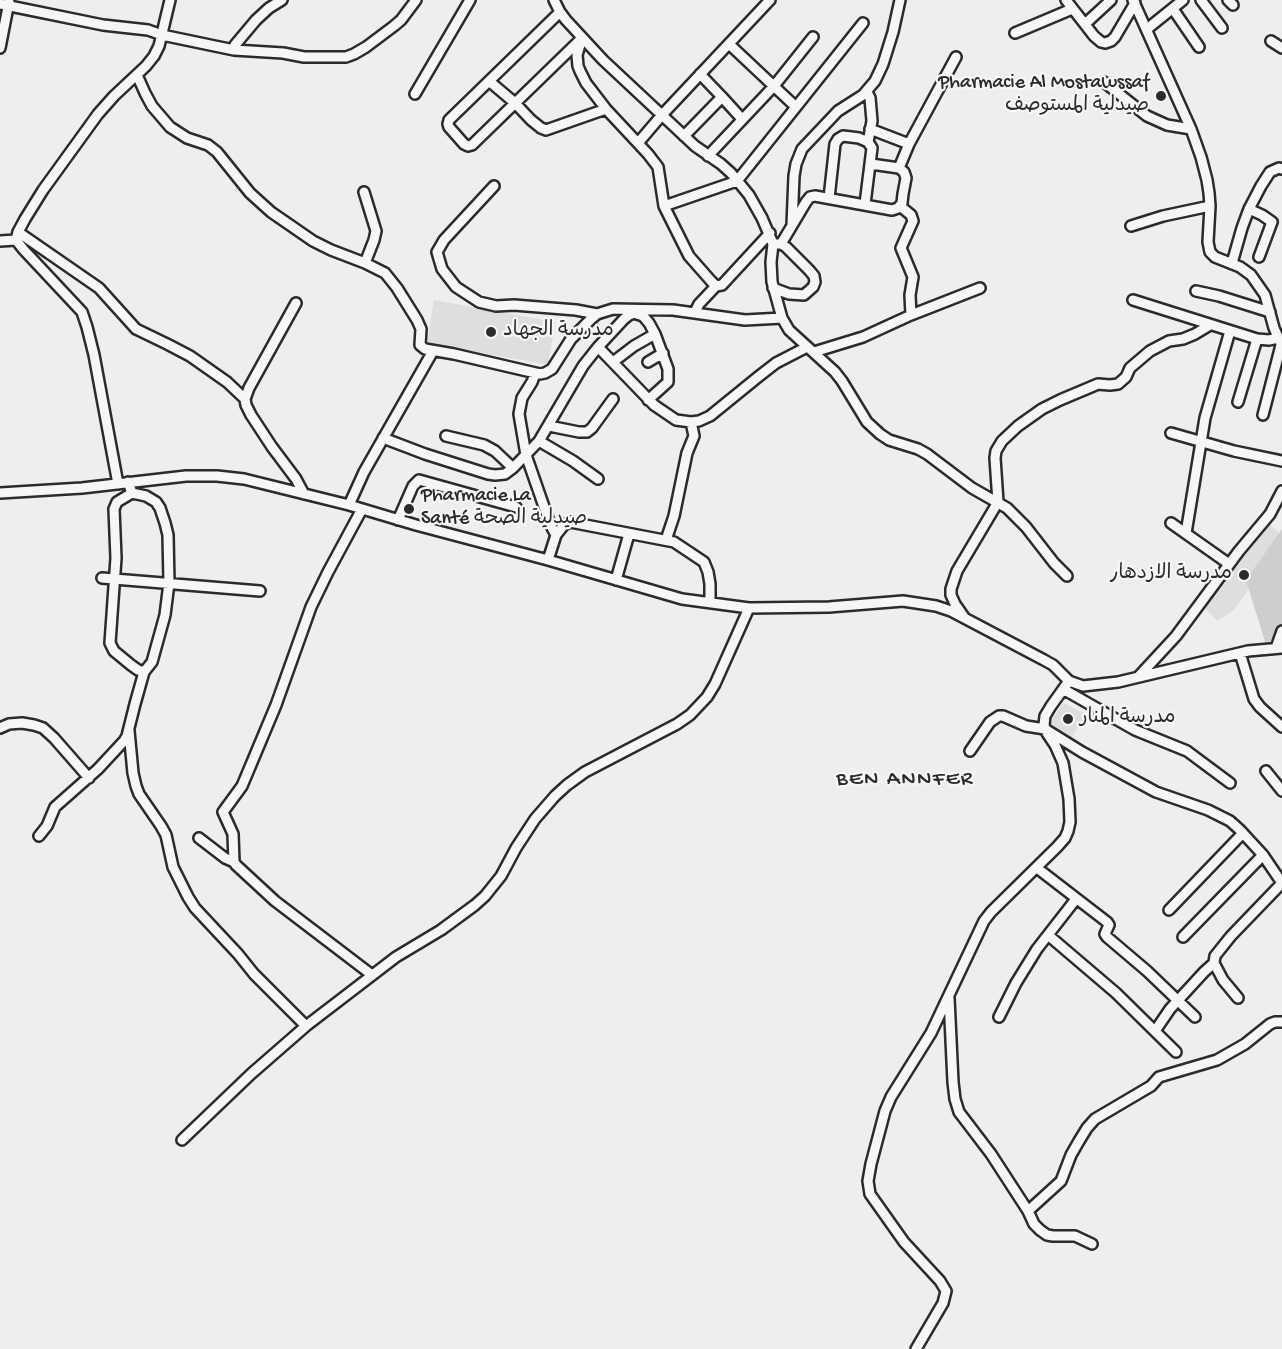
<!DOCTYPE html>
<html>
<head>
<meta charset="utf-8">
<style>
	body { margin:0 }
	canvas { display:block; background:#eeeeea }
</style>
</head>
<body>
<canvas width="1282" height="1349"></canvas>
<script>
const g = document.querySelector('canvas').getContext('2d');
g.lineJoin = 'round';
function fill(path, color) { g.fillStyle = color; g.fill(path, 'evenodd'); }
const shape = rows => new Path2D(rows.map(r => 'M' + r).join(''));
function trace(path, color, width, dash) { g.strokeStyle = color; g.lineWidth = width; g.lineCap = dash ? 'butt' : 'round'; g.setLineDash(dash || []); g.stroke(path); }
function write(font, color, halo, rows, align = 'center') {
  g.font = font + ' "Gochi Hand","Playpen Sans Arabic",sans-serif'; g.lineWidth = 4.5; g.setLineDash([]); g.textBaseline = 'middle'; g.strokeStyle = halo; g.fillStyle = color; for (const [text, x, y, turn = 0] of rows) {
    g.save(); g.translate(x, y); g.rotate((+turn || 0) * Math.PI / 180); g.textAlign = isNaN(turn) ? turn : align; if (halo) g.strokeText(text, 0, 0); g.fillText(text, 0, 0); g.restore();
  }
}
fill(shape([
	[434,300,555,322,548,365,427,343],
	[1268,523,1282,535,1282,542,1233,611,1217,621,1204,607],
	[1063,703,1086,714,1072,738,1050,723]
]), '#dededb');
fill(shape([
	[1282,529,1282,647,1267,648,1246,580]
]), '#cececa');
const minor = shape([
	[554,0,560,12,566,20,603,60,695,146,721,164,731,173,749,195,762,218,771,239,773,244,771,262,772,282,782,318,789,330,835,372,842,381,867,422,880,434,889,440,918,449,927,454,972,488,1007,508,1026,527,1054,563,1067,576],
	[1066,0,1094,36,1101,42,1105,43,1111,41,1115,37,1135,3],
	[1133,0,1191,129,1201,157,1207,180,1209,193,1210,206,1208,242,1210,252,1215,257,1240,267,1251,275,1265,295,1274,328,1282,346],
	[1201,0,1222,28],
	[1228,0,1233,5],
	[0,4,103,25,148,30,162,35,234,50,283,53,304,57,346,57,354,54,366,47,394,26,401,20,416,0],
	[1173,9,1199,47],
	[560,12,449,120,448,124,449,127,464,144,468,146,472,145,580,40],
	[1085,24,1111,0],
	[1147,29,1183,0],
	[1015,33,1072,9],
	[582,38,577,55,578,66,580,71,586,83,606,109,648,154,658,167,664,206,689,256,711,281,716,286,722,285,770,233],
	[1271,41,1282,48],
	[729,44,796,107],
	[0,48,9,2],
	[234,50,235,45,256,20,269,8,282,0],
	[137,75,145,93,152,106,170,127,187,138,208,145,217,152,250,193,271,212,313,241,331,250,365,263,385,273,397,288,417,320,421,329,420,345,425,349,454,354,540,374,545,373,552,369,571,339,591,319,597,314,613,309,673,310,745,320,782,318],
	[489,81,515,103,531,120,541,128,546,130,606,109],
	[1104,82,1147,116,1167,125,1191,129],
	[867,92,870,98,872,121,868,142],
	[415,94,470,0],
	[722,97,742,119],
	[870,129,909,144],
	[684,136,722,97,700,74],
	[638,143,661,116,770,0],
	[708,156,774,86,813,37],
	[899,168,909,144,956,57],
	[494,186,444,240,437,252,442,269,456,287,479,302,496,306,514,305,576,310,597,314],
	[364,192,376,231,374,240,365,263],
	[829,198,835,144,838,139,843,136,859,138,868,142,872,148,865,204],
	[664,206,737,181,863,23],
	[900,206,911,215,913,221,901,248,913,277,910,295,911,315],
	[1249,209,1262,215,1272,222,1259,257],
	[792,225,794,176,796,164,802,149,838,111,863,95,875,81,883,64,893,32,900,0],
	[1131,226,1163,216,1210,206],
	[18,232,99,288,136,329,167,344,190,356,227,382,245,399,246,405,251,415,272,447,296,479,304,494],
	[0,241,16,240],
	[781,244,806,202,810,197,815,196,892,210,898,208,902,203,903,194,906,178,904,172,899,168,871,164],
	[1232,263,1242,228,1249,209,1261,186,1270,172,1279,168,1282,169],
	[773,288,789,294,804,295,813,287,815,282,814,276,809,270,786,247,781,244,775,244],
	[1196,291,1219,296,1270,312],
	[1133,300,1257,339,1269,340,1278,338],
	[695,312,699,304,716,286],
	[598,347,654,405,676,420,691,422,699,421,710,416,758,377,776,363,807,347],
	[814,352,863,337,911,315,980,288],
	[613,362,634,346,655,334],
	[648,362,663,353],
	[535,374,532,382,522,398,519,414,526,455,550,524,556,535],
	[245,399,249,388,296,303],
	[1238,402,1257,339],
	[1263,415,1281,345],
	[549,426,579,432,587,432,592,428,613,399],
	[1171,433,1234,451,1282,461],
	[446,436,484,445,495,451,513,468],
	[383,438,425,454,488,474,495,475,505,474,513,468,539,441,583,366,598,347,624,319,629,315,634,313,643,316,649,323,655,334,668,369,668,382,648,400],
	[539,441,573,461,598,479],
	[128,482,132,493,146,496,156,502,160,508,165,523,168,535,169,583,165,615,152,662,144,672,138,670,131,665,114,651,110,643,116,558,114,509,117,502,132,493],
	[118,484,94,355,87,327,82,312,23,249,16,240,18,232,25,219,43,190,98,114,114,96,146,66,154,56,159,46,170,0],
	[0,493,82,488,186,476,217,476,244,479,349,505,416,525,548,560,682,599,749,608,829,607,903,601,936,606,951,611,1044,660,1053,665,1069,681,1083,686,1118,682,1248,651,1282,648],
	[349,505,364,472,433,351],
	[362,509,328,572,311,607,276,705,242,786,223,812,233,834,234,862,236,865,275,901,372,975],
	[398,520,413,486,419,480,516,507],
	[1171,523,1229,564],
	[1186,533,1205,418,1230,331],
	[666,540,674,516,687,453,694,436,691,422],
	[548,560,556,535,564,525,570,522,674,542,704,562,708,572,710,584,710,603],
	[102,578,260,591],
	[616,580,629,534],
	[964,617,955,604,951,595,951,589,957,571,998,502,995,458,996,451,1002,441,1018,426,1042,409,1060,400,1098,384,1110,385,1118,384,1126,377,1130,368,1150,351,1169,341,1183,339,1195,334,1210,325],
	[1276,648,1282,631],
	[1240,653,1254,699,1260,707,1282,727],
	[1139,676,1176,636,1239,551,1270,514,1282,491],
	[1063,689,1135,730,1187,751,1230,783],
	[0,728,9,724,22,723,34,725,43,728,54,738,89,778],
	[129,731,133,773,136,786,139,794,161,826,166,835,173,867,188,897,195,908,238,954,254,974,306,1026],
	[970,751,990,722,999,716,1003,716,1026,726,1045,729,1082,752,1156,792,1208,810,1230,821,1240,830,1263,855,1282,883],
	[1266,771,1282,791],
	[39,836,47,826,55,807,98,769,124,741,127,736,135,704,144,672],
	[199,838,225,858,234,862],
	[1037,868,1107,922,1109,925,1105,934,1107,937,1147,971,1195,1017],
	[1169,910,1243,833],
	[1048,935,1116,993,1176,1052],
	[1183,937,1263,855],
	[949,998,953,1082,955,1099,959,1112,991,1154,1028,1211,1034,1224,1040,1230,1047,1235,1053,1236,1075,1236,1092,1244],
	[1238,998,1223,980,1214,963,1215,956,1231,936,1282,883],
	[999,1017,1016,983,1037,949,1076,899],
	[1155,1031,1170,1009,1204,972,1214,963],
	[182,1140,251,1074,306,1026,396,957,441,930,475,905,485,896,501,876,516,848,535,819,555,796,567,785,585,772,677,724,690,715,707,697,715,684,749,608],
	[1028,1211,1061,1181,1071,1155,1079,1141,1087,1128,1095,1119,1151,1086,1159,1077,1217,1060,1245,1044,1270,1024,1275,1022,1282,1022],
	[916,1349,943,1303,946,1291,940,1281,904,1242,870,1194,868,1181,871,1164,885,1111,891,1097,931,1033,984,921,991,912,1057,847,1065,838,1068,831,1070,822,1069,799,1063,763,1055,745,1047,733,1044,725,1045,716,1051,706,1069,681]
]);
trace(minor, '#2b2b2b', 14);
trace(minor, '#f6f6f2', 9);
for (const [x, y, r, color] of [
	[1161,96,6,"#2b2b2b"],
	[491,332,6,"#2b2b2b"],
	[409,509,6,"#2b2b2b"],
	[1244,575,6,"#2b2b2b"],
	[1068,719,6,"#2b2b2b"]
]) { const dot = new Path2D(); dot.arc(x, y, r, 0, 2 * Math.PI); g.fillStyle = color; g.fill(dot); trace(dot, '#f6f6f2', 2); }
write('20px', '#2b2b2b', '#f6f6f2', [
	["Pharmacie Al Mostawssaf",1149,84,"right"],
	["صيدلية المستوصف",1149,107,"right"],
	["مدرسة الجهاد",503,332],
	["Pharmacie La",421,497],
	["Santé صيدلية الصحة",421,520],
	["مدرسة الازدهار",1232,575,"right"],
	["مدرسة المنار",1080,719]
], 'left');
g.letterSpacing = '1.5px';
write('22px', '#2b2b2b', '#f6f6f2', [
	["BEN ANNFER",905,781]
]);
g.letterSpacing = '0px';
</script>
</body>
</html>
